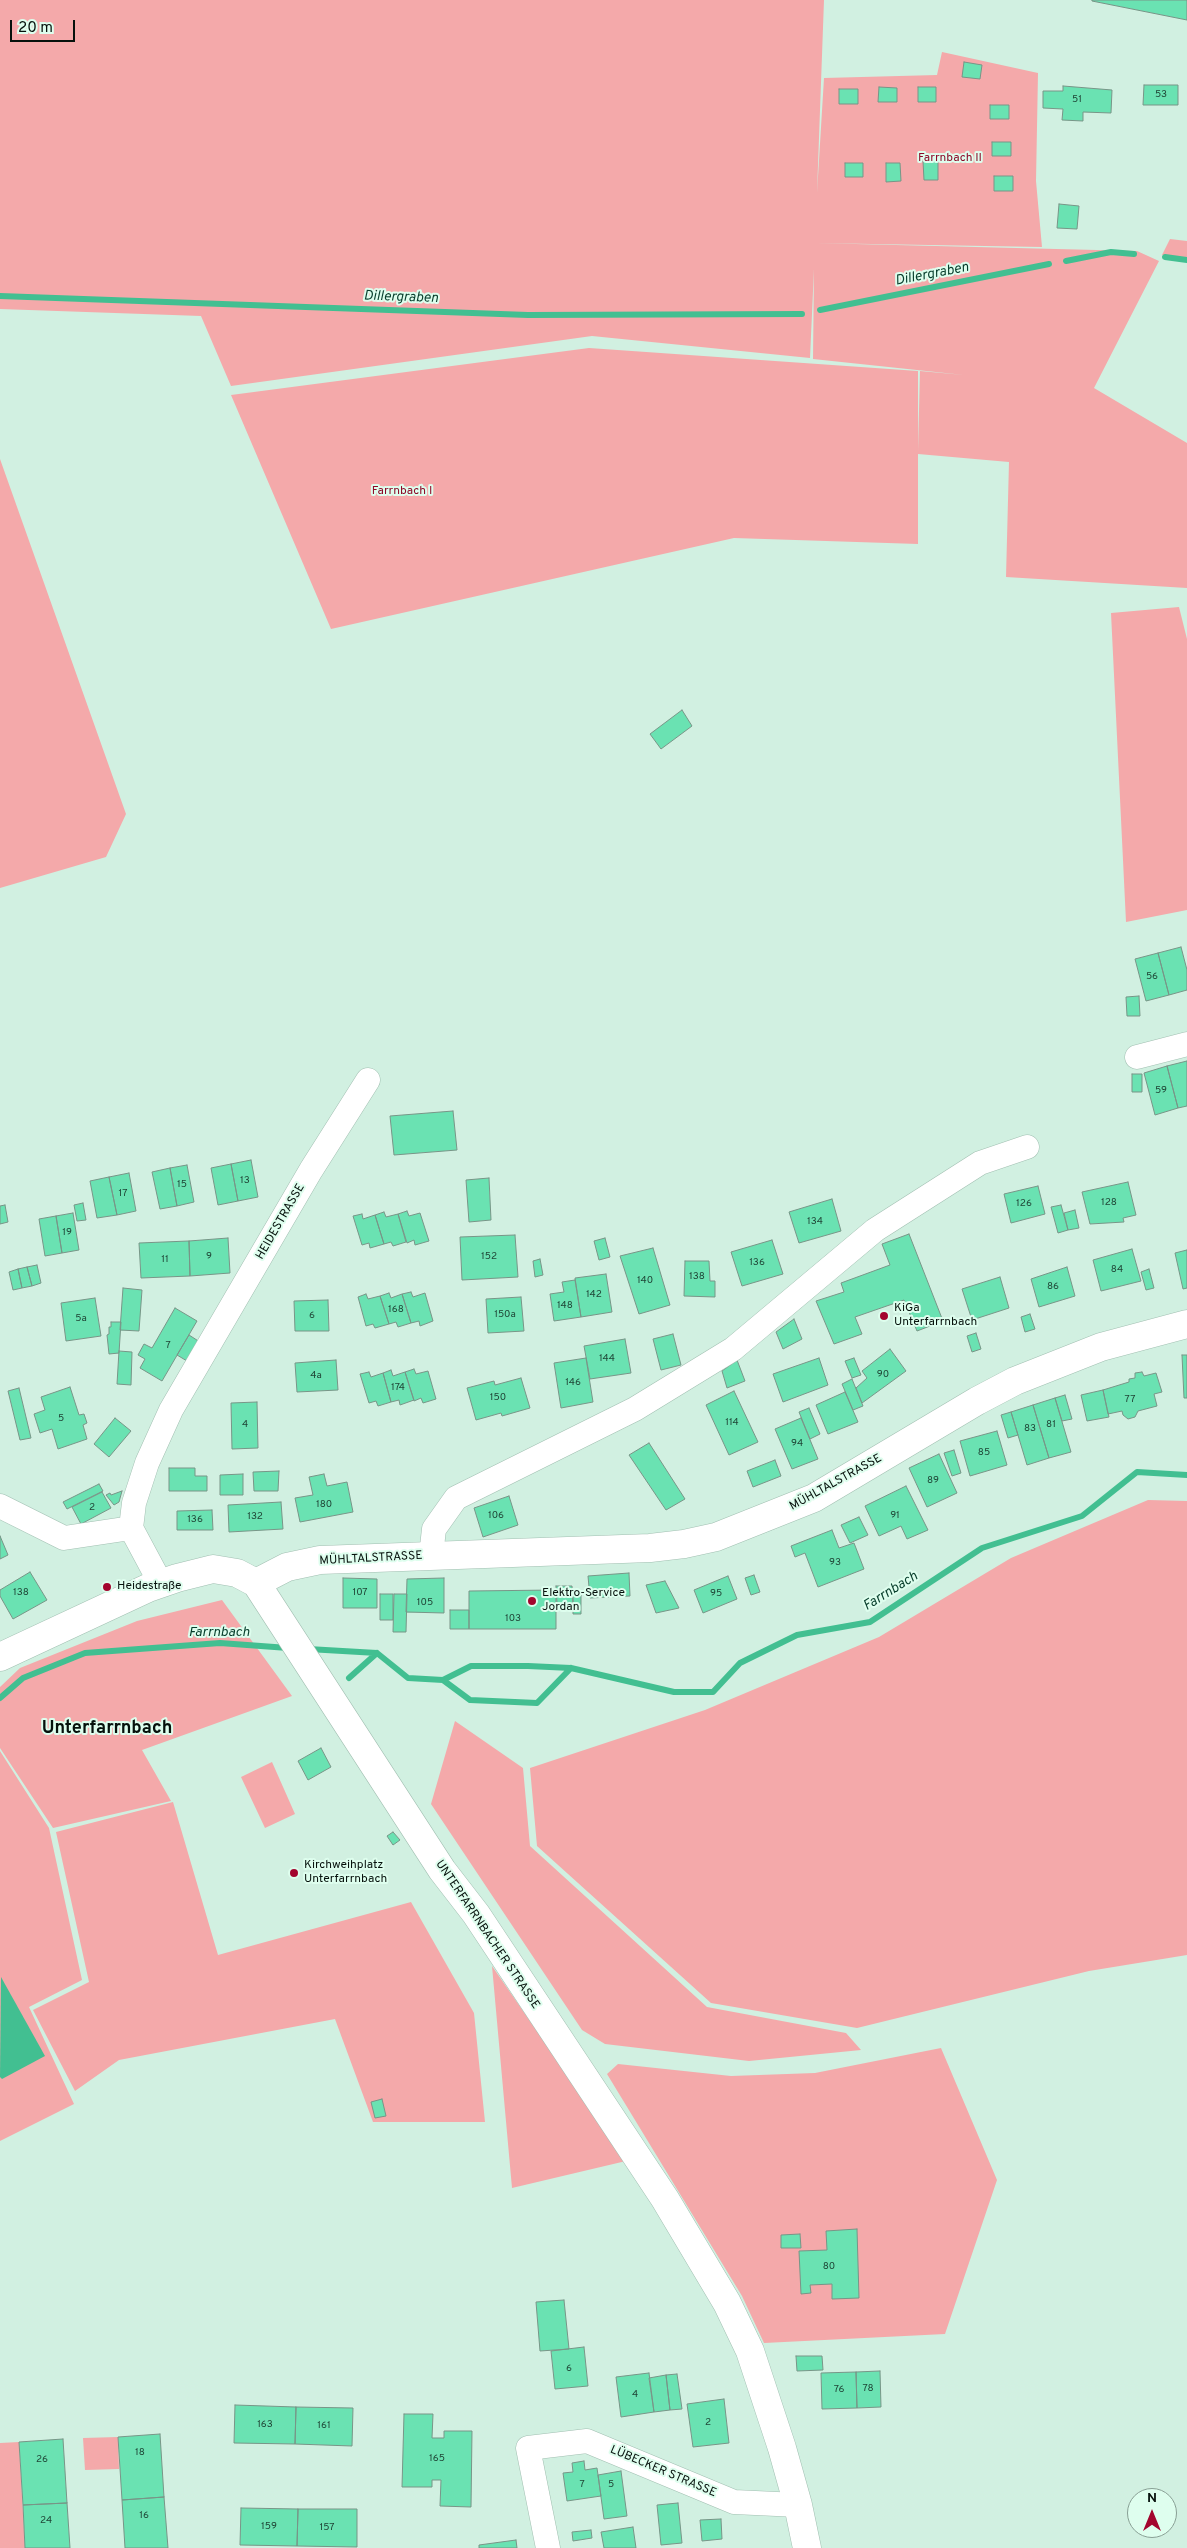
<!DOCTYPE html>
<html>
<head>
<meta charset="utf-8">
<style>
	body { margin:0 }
	#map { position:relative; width:1187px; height:2548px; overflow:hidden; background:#d1f0e1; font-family:Overpass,sans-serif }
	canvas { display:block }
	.north { position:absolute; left:1127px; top:2488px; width:50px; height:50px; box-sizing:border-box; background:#defeee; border:1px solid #889f94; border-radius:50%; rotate:0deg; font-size:14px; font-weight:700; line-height:20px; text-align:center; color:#06110c }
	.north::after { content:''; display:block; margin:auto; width:18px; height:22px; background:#a3052e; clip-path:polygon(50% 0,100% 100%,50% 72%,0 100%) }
	.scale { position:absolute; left:10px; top:20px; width:65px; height:22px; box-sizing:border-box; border:2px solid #06110c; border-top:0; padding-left:6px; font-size:15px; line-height:18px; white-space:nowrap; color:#06110c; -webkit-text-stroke:4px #defeee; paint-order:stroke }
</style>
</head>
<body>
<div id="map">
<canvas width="1187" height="2548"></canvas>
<div class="north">N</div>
<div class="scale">20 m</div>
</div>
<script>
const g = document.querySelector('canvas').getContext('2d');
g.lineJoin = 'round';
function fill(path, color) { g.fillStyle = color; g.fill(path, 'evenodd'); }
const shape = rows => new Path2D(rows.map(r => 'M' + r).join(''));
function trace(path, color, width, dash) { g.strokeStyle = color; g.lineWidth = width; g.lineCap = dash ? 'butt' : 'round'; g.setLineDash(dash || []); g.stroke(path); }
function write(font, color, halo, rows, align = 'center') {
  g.font = font + ' Overpass,sans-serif'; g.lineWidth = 4; g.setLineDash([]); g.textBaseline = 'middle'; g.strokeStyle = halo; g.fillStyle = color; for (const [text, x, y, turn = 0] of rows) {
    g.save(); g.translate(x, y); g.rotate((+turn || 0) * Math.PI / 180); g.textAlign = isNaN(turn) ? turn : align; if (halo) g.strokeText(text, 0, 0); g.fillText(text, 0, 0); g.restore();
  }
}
fill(shape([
	[0,0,824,0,817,193,824,78,937,75,942,52,1038,73,1036,181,1042,247,815,243,1137,251,1159,261,1094,388,1187,443,1187,588,1006,577,1009,462,918,454,918,544,734,538,331,629,231,395,589,348,918,371,918,451,920,371,964,375,813,359,814,269,810,358,592,336,231,386,201,316,0,309],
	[1170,239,1187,241,1187,259,1162,255],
	[0,459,126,814,106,857,0,888],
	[1179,607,1187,639,1187,910,1126,922,1111,613],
	[1148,1500,1187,1501,1187,1955,1089,1971,857,2028,711,2003,537,1846,530,1768,705,1710,879,1637,1011,1558],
	[222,1600,292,1696,142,1750,171,1801,53,1828,0,1748,0,1687,20,1668,137,1621],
	[455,1721,523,1768,530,1846,707,2007,846,2033,861,2050,749,2061,605,2044,582,2030,431,1804],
	[0,1751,49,1828,82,1980,29,2007,74,2104,0,2141],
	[272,1762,295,1814,265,1828,241,1777],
	[173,1802,218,1955,411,1902,474,2013,485,2122,373,2122,335,2019,119,2060,75,2091,33,2010,89,1982,56,1832],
	[492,1966,559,2063,626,2161,512,2188],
	[941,2048,997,2180,945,2334,764,2343,742,2296,607,2074,618,2064,731,2076,815,2073],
	[118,2437,119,2469,85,2470,83,2438],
	[19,2442,25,2548,0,2548,0,2443]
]), '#f4a9aa');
fill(shape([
	[1,1977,45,2056,2,2079,0,2077]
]), '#42bf91');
trace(shape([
	[1165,257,1187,260],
	[1066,261,1111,252,1134,254],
	[0,296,528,315,802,314],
	[820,310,1049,264],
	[308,1649,377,1653,408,1678,443,1680,471,1666,528,1666,571,1668,674,1692,713,1692,740,1663,797,1635,870,1622,982,1548,1082,1516,1137,1472,1187,1475],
	[349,1678,377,1653],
	[443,1680,470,1700,537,1703,571,1668],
	[0,1698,23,1678,85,1653,220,1643,288,1648]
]), '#42bf91', 6);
const building = shape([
	[1092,0,1187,0,1187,20,1092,1,1092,0],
	[964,62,982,65,980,79,962,77,964,62],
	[1144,85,1178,85,1178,105,1143,105,1144,85],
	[1063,86,1112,90,1111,113,1083,112,1083,121,1062,120,1063,109,1043,108,1043,91,1063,91,1063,86],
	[879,87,897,88,897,102,878,102,879,87],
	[918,87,936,87,936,102,918,102,918,87],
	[839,89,858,89,858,104,839,104,839,89],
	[990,105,1009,105,1009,119,990,119,990,105],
	[992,142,1011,142,1011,156,992,156,992,142],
	[923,161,938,161,938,180,924,180,923,161],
	[845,163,863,163,863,177,845,177,845,163],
	[886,163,900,163,901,181,886,182,886,163],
	[994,176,1013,176,1013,191,994,191,994,176],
	[1059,204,1079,206,1077,229,1057,228,1059,204],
	[682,710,692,726,661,749,650,734,682,710],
	[1181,947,1187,970,1187,990,1169,995,1158,953,1181,947],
	[1158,953,1169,995,1146,1001,1135,959,1158,953],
	[1139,996,1140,1016,1127,1016,1126,997,1139,996],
	[1187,1061,1187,1106,1178,1108,1167,1066,1187,1061],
	[1167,1066,1178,1108,1155,1115,1144,1073,1167,1066],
	[1132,1074,1142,1074,1142,1092,1132,1092,1132,1074],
	[453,1111,457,1150,394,1155,390,1116,453,1111],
	[251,1160,258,1197,238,1201,231,1164,251,1160],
	[231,1164,238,1201,218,1205,211,1168,231,1164],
	[187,1165,194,1202,177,1206,170,1168,187,1165],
	[170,1168,177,1206,160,1209,152,1172,170,1168],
	[129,1173,136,1211,117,1215,109,1177,129,1173],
	[109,1177,117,1215,97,1218,90,1181,109,1177],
	[489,1178,491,1220,469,1222,466,1180,489,1178],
	[1128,1182,1136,1215,1123,1218,1124,1222,1090,1224,1082,1192,1128,1182],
	[1038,1186,1045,1214,1011,1223,1004,1194,1038,1186],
	[832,1199,841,1231,799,1243,789,1212,832,1199],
	[83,1203,86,1220,77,1221,74,1205,83,1203],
	[5,1205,8,1222,0,1224,0,1206,5,1205],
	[1061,1205,1068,1230,1058,1233,1051,1207,1061,1205],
	[1075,1210,1079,1228,1068,1230,1064,1213,1075,1210],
	[407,1211,409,1216,420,1213,429,1241,415,1245,414,1240,407,1243,398,1214,407,1211],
	[384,1212,386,1217,398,1214,406,1242,393,1246,391,1242,384,1244,375,1215,384,1212],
	[73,1213,79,1250,62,1253,56,1216,73,1213],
	[362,1214,363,1219,375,1215,384,1244,370,1248,369,1243,362,1245,353,1216,362,1214],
	[56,1216,62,1253,45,1256,39,1219,56,1216],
	[909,1234,943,1321,917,1331,904,1300,855,1317,862,1334,834,1344,816,1301,844,1292,841,1283,890,1265,882,1244,909,1234],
	[515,1235,518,1277,462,1280,460,1237,515,1235],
	[228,1238,230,1273,190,1276,189,1241,228,1238],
	[605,1238,610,1257,599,1260,594,1241,605,1238],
	[772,1240,783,1274,742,1286,731,1252,772,1240],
	[189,1241,190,1276,141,1278,139,1243,189,1241],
	[653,1248,670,1305,639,1314,620,1256,653,1248],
	[1132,1249,1141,1281,1101,1291,1093,1260,1132,1249],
	[1187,1250,1187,1288,1183,1289,1175,1253,1187,1250],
	[540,1259,543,1275,535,1277,533,1261,540,1259],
	[685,1261,709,1261,710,1281,715,1281,715,1297,684,1296,685,1261],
	[37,1265,41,1283,32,1286,27,1267,37,1265],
	[27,1267,32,1286,22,1288,18,1269,27,1267],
	[1067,1267,1075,1296,1039,1307,1031,1279,1067,1267],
	[18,1269,22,1288,13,1290,9,1272,18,1269],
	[1149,1269,1154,1288,1146,1290,1141,1272,1149,1269],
	[606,1274,612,1312,581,1317,575,1278,606,1274],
	[1000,1277,1009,1308,972,1320,962,1289,1000,1277],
	[575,1280,581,1317,554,1321,550,1294,564,1292,562,1282,575,1280],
	[123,1288,142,1290,139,1331,120,1330,123,1288],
	[411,1292,413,1297,425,1293,433,1321,420,1326,419,1321,411,1323,402,1294,411,1292],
	[389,1293,391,1298,402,1294,411,1323,398,1327,396,1322,389,1324,380,1296,389,1293],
	[366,1294,368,1299,380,1296,389,1324,375,1328,373,1324,366,1326,358,1297,366,1294],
	[521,1297,524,1331,488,1333,486,1299,521,1297],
	[95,1298,101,1336,66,1341,61,1303,95,1298],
	[328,1300,329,1331,295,1331,294,1301,328,1300],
	[175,1308,197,1321,162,1381,140,1368,145,1359,138,1355,144,1344,152,1348,175,1308],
	[1030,1314,1035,1329,1025,1332,1021,1317,1030,1314],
	[794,1319,802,1339,783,1349,776,1332,794,1319],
	[111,1322,121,1322,119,1353,109,1354,107,1335,109,1334,109,1327,111,1327,111,1322],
	[976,1333,981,1349,972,1352,967,1336,976,1333],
	[673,1334,681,1365,661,1370,653,1339,673,1334],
	[189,1335,203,1344,192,1364,177,1355,189,1335],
	[625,1339,631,1373,590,1379,584,1346,625,1339],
	[890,1349,906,1371,862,1403,856,1388,867,1378,862,1371,890,1349],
	[119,1351,132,1352,131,1385,117,1384,119,1351],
	[1182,1355,1187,1355,1187,1398,1184,1398,1182,1355],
	[586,1358,593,1402,561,1408,554,1363,586,1358],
	[819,1358,828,1385,783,1402,773,1374,819,1358],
	[854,1358,861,1375,852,1378,845,1361,854,1358],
	[336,1360,338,1390,297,1392,295,1363,336,1360],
	[737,1360,745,1381,727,1388,722,1371,737,1360],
	[414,1369,416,1374,428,1371,436,1399,423,1403,421,1398,414,1401,405,1372,414,1369],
	[391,1370,393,1376,405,1372,414,1400,400,1405,399,1400,391,1402,383,1373,391,1370],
	[369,1372,371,1377,383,1373,391,1402,378,1406,376,1401,369,1403,360,1374,369,1372],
	[1142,1372,1144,1376,1156,1373,1162,1392,1154,1394,1157,1406,1138,1411,1135,1417,1128,1419,1123,1415,1122,1411,1108,1414,1103,1390,1129,1382,1129,1379,1135,1378,1135,1373,1142,1372],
	[521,1378,530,1408,502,1416,501,1413,476,1420,467,1388,494,1381,495,1385,521,1378],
	[852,1379,863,1406,853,1410,842,1384,852,1379],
	[70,1387,79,1415,84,1414,87,1423,83,1425,87,1439,58,1449,52,1429,40,1433,34,1414,45,1410,41,1397,70,1387],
	[19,1388,31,1438,20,1440,8,1391,19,1388],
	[1103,1390,1109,1417,1087,1421,1081,1395,1103,1390],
	[734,1391,758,1442,729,1455,706,1405,734,1391],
	[845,1392,858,1422,828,1434,816,1405,845,1392],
	[1065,1395,1072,1419,1062,1421,1055,1398,1065,1395],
	[1055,1398,1071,1452,1049,1458,1033,1405,1055,1398],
	[257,1402,258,1448,232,1449,231,1403,257,1402],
	[1033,1405,1049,1458,1027,1465,1011,1412,1033,1405],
	[809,1408,820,1434,810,1439,799,1412,809,1408],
	[1011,1412,1018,1435,1008,1438,1001,1415,1011,1412],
	[115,1418,131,1431,109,1457,94,1444,115,1418],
	[801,1418,818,1459,792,1469,775,1429,801,1418],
	[997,1431,1007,1465,970,1476,960,1441,997,1431],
	[649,1443,685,1499,666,1510,629,1455,649,1443],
	[954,1450,961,1473,952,1476,944,1453,954,1450],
	[939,1454,957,1493,927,1507,909,1468,939,1454],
	[775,1460,781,1476,753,1487,747,1471,775,1460],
	[169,1468,195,1468,195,1476,207,1476,207,1491,169,1491,169,1468],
	[279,1471,278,1491,254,1491,253,1472,279,1471],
	[243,1474,243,1495,220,1495,220,1475,243,1474],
	[324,1474,327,1486,347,1482,353,1512,300,1522,295,1498,313,1495,309,1477,324,1474],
	[99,1484,103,1491,67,1509,63,1502,99,1484],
	[906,1486,928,1530,907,1539,901,1526,879,1536,865,1506,906,1486],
	[122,1491,119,1502,114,1505,106,1495,110,1493,111,1495,122,1491],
	[102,1492,111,1508,81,1524,72,1507,102,1492],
	[509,1496,518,1525,483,1537,474,1508,509,1496],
	[281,1502,283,1529,229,1532,228,1505,281,1502],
	[212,1510,213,1530,177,1530,177,1511,212,1510],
	[859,1517,868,1535,850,1543,841,1525,859,1517],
	[832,1530,839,1548,854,1543,864,1569,818,1587,805,1553,795,1557,791,1546,832,1530],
	[0,1536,8,1555,0,1559,0,1536],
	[30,1572,47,1600,13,1619,0,1596,0,1590,30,1572],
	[629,1573,630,1596,590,1598,588,1576,629,1573],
	[754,1575,760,1592,751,1595,745,1578,754,1575],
	[728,1576,737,1599,703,1613,694,1590,728,1576],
	[343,1578,377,1579,377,1608,343,1608,343,1578],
	[444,1578,444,1613,406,1612,407,1579,444,1578],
	[665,1581,679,1608,656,1613,646,1585,665,1581],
	[556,1586,572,1586,573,1604,557,1604,556,1586],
	[556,1590,556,1629,469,1629,469,1591,556,1590],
	[581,1593,581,1614,573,1614,573,1594,581,1593],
	[380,1594,393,1594,393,1620,380,1620,380,1594],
	[394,1594,407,1594,406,1632,393,1632,394,1594],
	[450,1610,469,1610,469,1629,450,1629,450,1610],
	[321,1748,331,1767,308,1780,298,1761,321,1748],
	[393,1832,400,1840,393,1845,387,1836,393,1832],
	[382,2099,386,2116,375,2118,371,2102,382,2099],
	[857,2229,859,2298,832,2299,832,2284,810,2285,811,2293,801,2294,799,2251,827,2250,826,2231,857,2229],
	[800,2234,801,2248,781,2248,781,2235,800,2234],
	[564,2300,569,2349,540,2351,536,2302,564,2300],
	[584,2347,588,2386,555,2389,551,2351,584,2347],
	[796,2356,822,2356,823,2370,797,2371,796,2356],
	[880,2371,881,2407,857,2408,856,2372,880,2371],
	[856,2372,857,2408,822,2409,821,2373,856,2372],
	[649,2373,654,2412,621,2417,616,2377,649,2373],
	[677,2374,682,2409,670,2410,666,2375,677,2374],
	[666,2375,670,2410,654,2412,649,2378,666,2375],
	[724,2399,729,2443,693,2447,687,2404,724,2399],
	[235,2405,296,2407,295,2444,234,2443,235,2405],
	[296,2407,353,2408,352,2446,295,2444,296,2407],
	[404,2414,433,2414,432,2438,444,2438,444,2431,472,2431,471,2507,440,2506,441,2480,432,2480,432,2487,402,2487,404,2414],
	[160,2434,164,2497,122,2500,118,2437,160,2434],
	[63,2439,67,2503,23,2505,19,2442,63,2439],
	[584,2461,585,2470,597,2468,601,2496,567,2501,563,2473,573,2472,572,2463,584,2461],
	[621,2471,627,2516,604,2519,598,2475,621,2471],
	[164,2497,168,2548,125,2548,122,2500,164,2497],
	[67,2503,70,2548,25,2548,23,2505,67,2503],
	[678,2503,682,2543,661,2545,657,2505,678,2503],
	[241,2508,298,2509,297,2546,240,2545,241,2508],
	[298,2509,357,2509,357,2547,297,2546,298,2509],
	[721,2519,722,2539,702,2541,700,2520,721,2519],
	[633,2527,636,2548,604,2548,601,2532,633,2527],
	[591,2530,592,2538,573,2541,572,2532,591,2530],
	[516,2540,517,2548,479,2548,479,2545,516,2540]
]);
fill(building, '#6ae2b2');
trace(building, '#789587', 1);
const street = shape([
	[1137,1057,1187,1044],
	[0,1506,64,1538,131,1528],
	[431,1556,434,1529,456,1498,635,1409,733,1349,875,1230,980,1163,1027,1147],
	[161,1584,131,1528,134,1503,147,1463,171,1410,311,1170,368,1080],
	[548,2548,528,2448,587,2441,734,2502,798,2505]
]);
const secondary = shape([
	[256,1583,287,1567,320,1560,650,1548,684,1544,716,1537,814,1498,977,1401,1015,1381,1101,1347,1187,1324],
	[0,1657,148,1588,177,1578,213,1569,237,1573,256,1583,442,1870,476,1914,665,2199,727,2303,750,2351,782,2448,798,2505,807,2548]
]);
trace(street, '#a1bfb1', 25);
trace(secondary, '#a1bfb1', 29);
trace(street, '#fff', 24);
trace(secondary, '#fff', 28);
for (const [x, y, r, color] of [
	[884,1316,5,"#a3052e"],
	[107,1587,5,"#a3052e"],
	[532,1601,5,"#a3052e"],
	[294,1873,5,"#a3052e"]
]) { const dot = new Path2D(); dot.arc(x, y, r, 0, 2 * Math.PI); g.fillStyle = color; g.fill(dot); trace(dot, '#defeee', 2); }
write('10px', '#1f4536', null, [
	["53",1161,95],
	["51",1077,100],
	["56",1152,977],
	["59",1161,1091],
	["13",245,1181],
	["15",182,1185],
	["17",123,1194],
	["128",1109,1203],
	["126",1024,1204],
	["134",815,1222],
	["19",67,1233],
	["9",209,1257],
	["152",489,1257],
	["11",165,1260],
	["136",757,1263],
	["84",1117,1270],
	["138",697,1277],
	["140",645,1281],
	["86",1053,1287],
	["142",594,1295],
	["148",565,1306],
	["168",396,1310],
	["150a",505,1315],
	["6",312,1316],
	["5a",81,1319],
	["7",168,1346],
	["144",607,1359],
	["90",883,1375],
	["4a",316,1376],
	["146",573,1383],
	["174",398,1388],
	["150",498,1398],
	["77",1130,1400],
	["5",61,1419],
	["114",732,1423],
	["4",245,1425],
	["81",1051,1425],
	["83",1030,1429],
	["94",797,1444],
	["85",984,1453],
	["89",933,1481],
	["180",324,1505],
	["2",92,1508],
	["106",496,1516],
	["91",895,1516],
	["132",255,1517],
	["136",195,1520],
	["93",835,1563],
	["138",21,1593],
	["107",360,1593],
	["95",716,1594],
	["105",425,1603],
	["103",513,1619],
	["80",829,2267],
	["6",569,2369],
	["78",868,2389],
	["76",839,2390],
	["4",635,2395],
	["2",708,2423],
	["163",265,2425],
	["161",324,2426],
	["18",140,2453],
	["165",437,2459],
	["26",42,2460],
	["7",582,2485],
	["5",611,2485],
	["16",144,2516],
	["24",46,2521],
	["159",269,2527],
	["157",327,2528]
]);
write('12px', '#8c0827', '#defeee', [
	["Farrnbach II",950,159],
	["Farrnbach I",402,492]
]);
write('12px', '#06110c', '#defeee', [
	["HEIDESTRASSE",281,1222,-60],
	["MÜHLTALSTRASSE",836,1483,-29],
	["MÜHLTALSTRASSE",371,1559,-3],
	["UNTERFARRNBACHER STRASSE",487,1935,56],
	["LÜBECKER STRASSE",663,2472,23]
]);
write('12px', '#06110c', '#defeee', [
	["KiGa",894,1309],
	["Unterfarrnbach",894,1323],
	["Heidestraße",117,1587],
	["Elektro-Service",542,1594],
	["Jordan",542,1608],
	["Kirchweihplatz",304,1866],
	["Unterfarrnbach",304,1880]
], 'left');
write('italic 14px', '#083e2c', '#defeee', [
	["Dillergraben",932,275,-11],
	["Dillergraben",401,298,2],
	["Farrnbach",891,1592,-32],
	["Farrnbach",219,1633]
]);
write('bold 18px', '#06110c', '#defeee', [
	["Unterfarrnbach",107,1729]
]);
</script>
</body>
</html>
